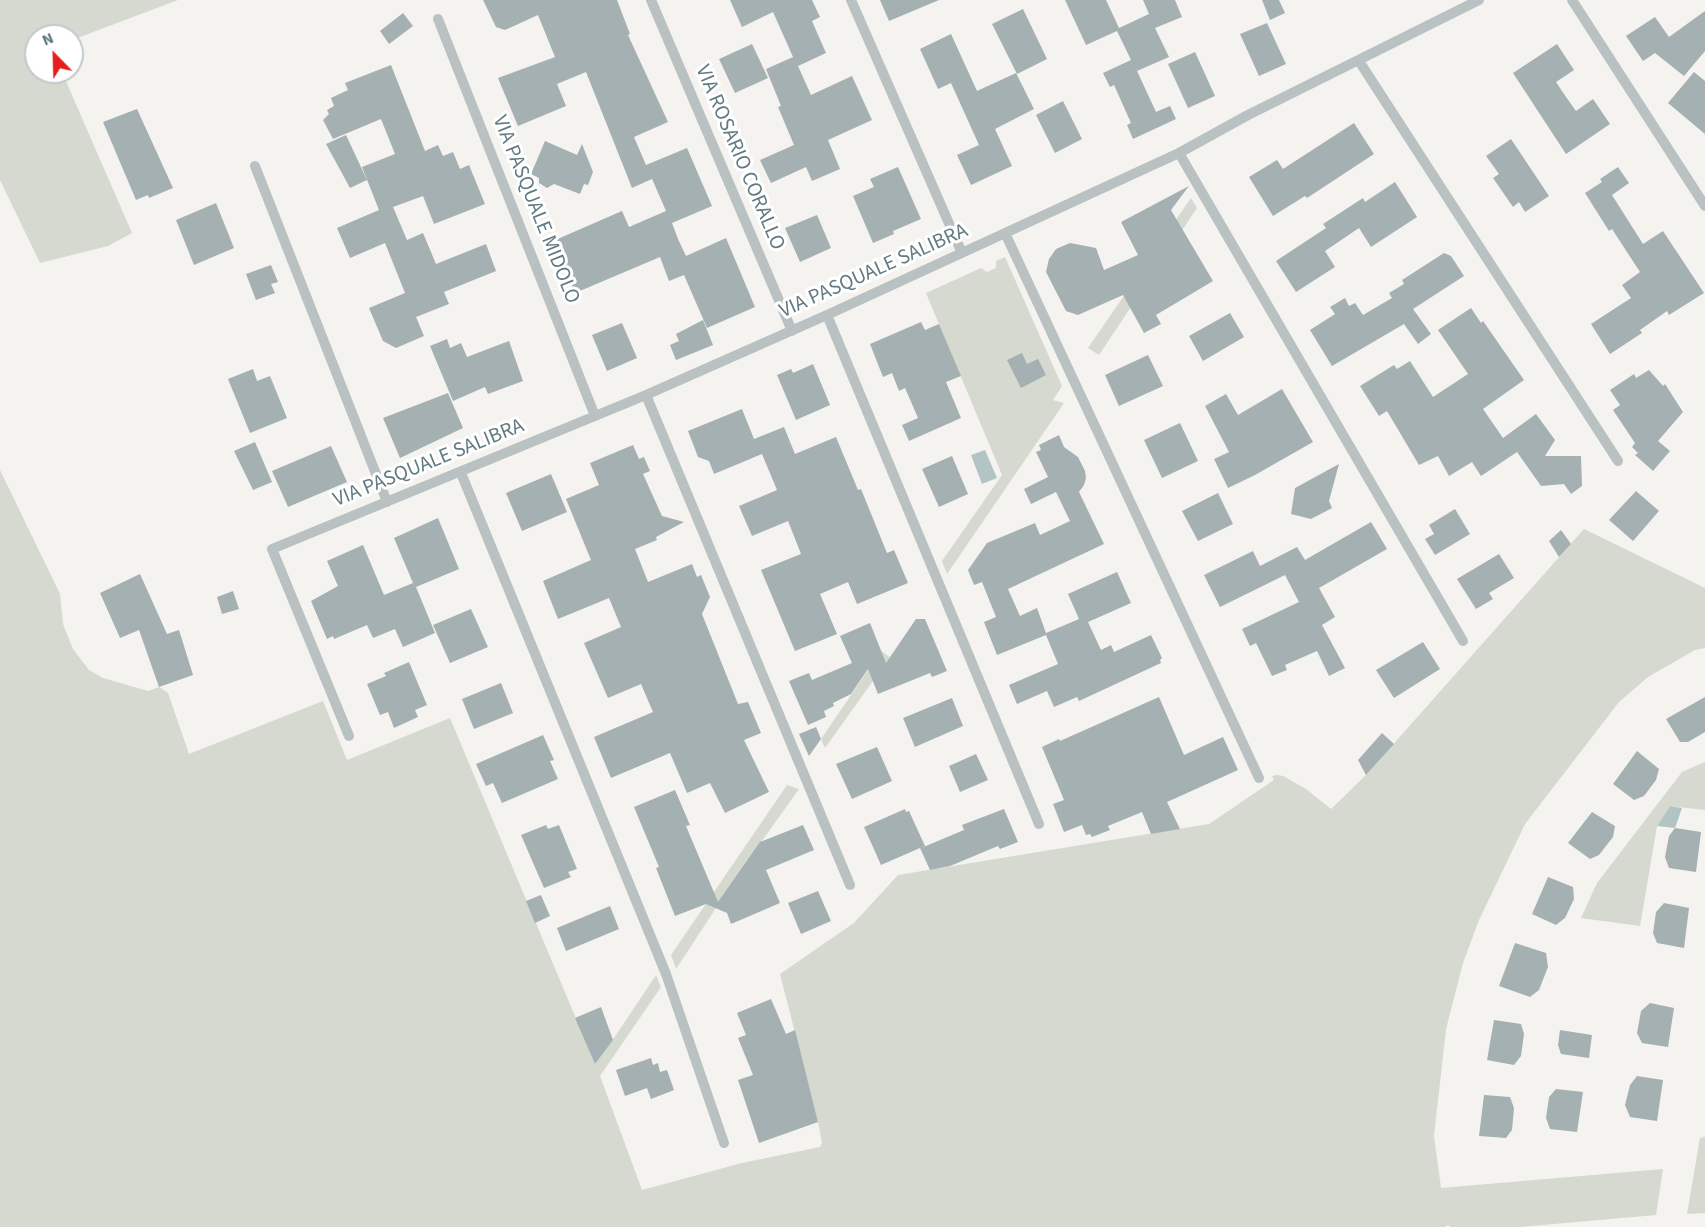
<!DOCTYPE html>
<html>
<head>
<meta charset="utf-8">
<style>
	body { margin:0 }
	#map { position:relative; width:1705px; height:1227px; overflow:hidden; background:#f4f3ef; font-family:"Source Sans 3",sans-serif }
	canvas { display:block }
	.north { position:absolute; left:24px; top:24px; width:60px; height:60px; box-sizing:border-box; background:#fff; border:2px solid #c0cacd; border-radius:50%; rotate:337deg; font-size:16px; font-weight:700; line-height:24px; text-align:center; color:#627a81 }
	.north::after { content:''; display:block; margin:auto; width:21px; height:27px; background:#e51f1e; clip-path:polygon(50% 0,100% 100%,50% 72%,0 100%) }
</style>
</head>
<body>
<div id="map">
<canvas width="1705" height="1227"></canvas>
<div class="north">N</div>
</div>
<script>
const g = document.querySelector('canvas').getContext('2d');
g.lineJoin = 'round';
function fill(path, color) { g.fillStyle = color; g.fill(path, 'evenodd'); }
const shape = rows => new Path2D(rows.map(r => 'M' + r).join(''));
function trace(path, color, width, dash) { g.strokeStyle = color; g.lineWidth = width; g.lineCap = dash ? 'butt' : 'round'; g.setLineDash(dash || []); g.stroke(path); }
function write(font, color, halo, rows, align = 'center') {
  g.font = font + ' "Source Sans 3",sans-serif'; g.lineWidth = 6; g.setLineDash([]); g.textBaseline = 'middle'; g.strokeStyle = halo; g.fillStyle = color; for (const [text, x, y, turn = 0] of rows) {
    g.save(); g.translate(x, y); g.rotate((+turn || 0) * Math.PI / 180); g.textAlign = isNaN(turn) ? turn : align; if (halo) g.strokeText(text, 0, 0); g.fillText(text, 0, 0); g.restore();
  }
}
fill(shape([
	[0,0,178,0,72,40,72,36,36,36,36,72,62,72,132,233,108,246,40,263,0,180],
	[1191,198,1197,208,1099,355,1088,348],
	[1005,257,1062,386,1053,400,1064,403,947,574,942,561,1002,475,926,293,981,268,987,272,996,268,996,261],
	[0,470,60,594,63,624,73,649,89,670,103,678,148,691,159,687,168,693,189,754,323,701,347,760,450,718,595,1064,614,1038,656,975,661,987,600,1076,642,1190,742,1163,820,1147,822,1143,819,1126,780,974,854,923,898,875,1209,824,1274,780,1272,776,1277,775,1283,776,1306,789,1331,809,1366,775,1584,529,1705,588,1705,648,1695,650,1648,677,1619,702,1525,824,1479,920,1463,963,1446,1029,1434,1136,1441,1188,1663,1169,1656,1215,1520,1227,1450,1227,1448,1225,1445,1227,0,1227],
	[881,651,890,657,825,748,821,739],
	[1705,762,1705,810,1670,806,1657,826,1640,926,1581,918,1597,883,1682,772],
	[787,785,799,789,739,873,676,969,671,955],
	[1705,1137,1705,1213,1687,1214,1700,1138]
]), '#d5d9cf');
fill(shape([
	[985,450,997,478,982,484,971,455],
	[1670,806,1682,808,1675,828,1657,826]
]), '#b3c4c5');
fill(shape([
	[483,0,617,0,630,34,628,35,668,122,634,137,652,179,632,188,586,72,557,84,566,106,518,126,498,78,555,57,538,15,505,30,496,27],
	[730,0,812,0,820,17,812,21,826,53,798,66,811,95,852,76,872,120,828,140,840,169,812,181,806,167,771,183,760,160,794,145,778,107,781,106,766,69,793,57,773,12,742,27],
	[880,0,939,0,889,21],
	[1065,0,1106,0,1119,28,1149,14,1143,0,1175,0,1182,17,1155,28,1169,57,1137,71,1156,112,1132,122,1170,106,1176,119,1133,139,1127,125,1131,123,1114,85,1110,87,1103,73,1131,60,1117,31,1086,45],
	[1262,0,1279,0,1285,13,1270,20],
	[1023,9,1047,59,1017,74,992,24],
	[1705,11,1705,51,1684,76,1655,53,1643,61,1626,36,1655,17,1669,37],
	[403,13,413,26,389,44,380,31],
	[1267,23,1286,64,1259,76,1240,34],
	[951,34,977,91,1016,73,1034,109,995,129,1012,166,971,185,957,155,979,145,951,83,938,89,920,49],
	[752,44,768,78,735,93,719,59],
	[1557,44,1574,70,1556,82,1566,97,1576,111,1593,99,1610,124,1566,154,1513,73],
	[1195,52,1215,96,1188,108,1168,64],
	[391,65,425,151,438,145,443,156,453,152,460,169,469,165,485,204,434,224,423,196,393,207,407,240,423,233,436,264,486,244,496,271,444,292,449,304,416,317,424,336,396,348,383,341,369,308,405,293,385,243,350,258,337,228,379,210,362,167,395,154,381,119,333,139,323,120,329,114,327,110,334,106,331,98,348,90,345,83],
	[1694,72,1705,81,1705,134,1668,103],
	[1063,101,1082,139,1055,153,1036,115],
	[137,109,173,188,149,198,148,195,136,200,103,122],
	[1354,123,1374,154,1307,198,1305,196,1273,216,1249,177,1277,160,1283,169],
	[346,135,367,180,350,188,326,144],
	[1511,139,1549,196,1525,212,1519,202,1513,207,1493,178,1499,174,1486,156],
	[545,141,577,155,582,144,593,172,588,185,584,184,580,194,554,184,547,188,539,183,539,178,531,174],
	[687,148,712,206,672,223,678,239,686,256,726,238,755,307,707,328,684,275,669,281,660,257,575,293,553,241,622,211,629,227,666,211,646,165],
	[898,167,921,219,893,231,894,234,873,243,853,196,874,187,870,179],
	[1618,167,1629,183,1612,195,1643,244,1663,231,1704,293,1669,315,1667,311,1640,330,1642,333,1610,354,1591,324,1631,298,1622,285,1640,272,1612,229,1609,231,1585,193,1602,182,1600,179],
	[1395,182,1417,217,1371,247,1359,228,1325,251,1335,267,1296,292,1276,261,1326,228,1323,224,1363,198,1365,202],
	[1189,186,1171,210,1213,281,1156,315,1161,324,1144,333,1123,295,1078,315,1066,311,1046,272,1049,259,1056,249,1070,243,1096,248,1104,270,1138,255,1121,222],
	[216,203,234,248,194,265,176,220],
	[817,215,831,248,800,262,785,228],
	[1444,253,1451,256,1464,276,1413,309,1431,334,1418,344,1404,324,1332,366,1310,330,1335,314,1330,307,1345,298,1349,306,1355,303,1363,315,1392,298,1389,293,1404,284,1402,280],
	[271,265,278,282,271,284,275,293,256,300,246,274],
	[1471,308,1481,323,1483,321,1524,380,1483,409,1503,438,1536,414,1555,440,1545,456,1581,456,1582,486,1571,494,1564,484,1541,486,1517,452,1481,476,1472,462,1449,476,1438,456,1419,465,1387,411,1379,416,1360,386,1394,365,1397,369,1410,361,1433,397,1468,374,1438,330],
	[1230,313,1244,337,1203,361,1189,336],
	[703,320,713,345,676,360,670,345,679,341,676,334],
	[921,322,925,330,939,324,961,376,946,382,961,418,909,441,902,425,918,418,905,388,899,391,892,373,883,377,870,344],
	[622,323,637,358,607,371,592,335],
	[447,339,450,348,461,343,467,357,509,341,523,381,488,394,485,387,453,401,430,346],
	[1022,353,1027,364,1038,359,1046,375,1021,388,1007,360],
	[1148,355,1163,386,1119,406,1105,375],
	[813,364,830,405,796,420,777,375,791,369,793,373],
	[253,369,257,381,270,376,287,418,250,433,228,379],
	[1649,370,1663,386,1665,384,1683,412,1658,441,1670,451,1653,471,1635,455,1638,453,1632,447,1635,443,1613,410,1620,405,1610,390,1634,374,1636,378],
	[1282,389,1313,442,1255,475,1228,488,1214,459,1229,452,1205,406,1226,394,1238,415],
	[448,393,463,428,400,458,383,418],
	[742,409,754,439,784,427,795,454,836,437,858,490,861,489,887,553,894,550,908,583,857,604,848,582,820,594,837,634,795,651,761,570,801,554,788,521,752,536,739,506,777,490,762,454,714,474,709,461,698,457,688,431],
	[1180,423,1198,461,1162,478,1144,440],
	[1059,435,1064,447,1078,457,1085,471,1086,478,1084,485,1079,492,1104,544,1008,589,1020,616,1037,608,1046,633,1079,619,1068,594,1117,572,1131,603,1088,622,1101,650,1111,645,1114,652,1151,635,1162,658,1160,660,1161,663,1079,701,1077,697,1054,707,1047,691,1017,704,1009,685,1058,664,1046,635,997,655,984,622,996,617,982,582,974,585,968,570,987,543,1035,523,1040,535,1070,521,1056,492,1031,504,1024,489,1048,477,1036,452,1041,450,1039,445],
	[255,442,272,482,253,490,234,451],
	[633,445,639,459,644,457,650,471,643,474,662,516,684,522,656,537,657,540,635,549,648,582,692,564,697,577,701,575,710,597,702,614,738,704,748,702,761,733,744,740,769,792,725,813,710,783,687,793,670,753,611,778,594,737,653,712,641,684,608,698,584,643,621,627,609,598,558,619,543,581,591,560,566,499,599,485,590,463],
	[331,446,347,482,288,507,272,471],
	[952,456,968,494,939,507,922,469],
	[1339,464,1329,501,1332,508,1311,519,1291,514,1295,488],
	[551,474,567,512,522,531,506,493],
	[1636,491,1659,511,1633,541,1609,520],
	[1218,493,1233,524,1198,541,1182,511],
	[1455,509,1470,534,1435,555,1425,539,1434,534,1429,525],
	[438,518,459,569,416,587,435,633,403,647,395,629,373,638,367,625,334,639,333,636,327,639,311,601,338,586,327,561,363,545,384,595,413,583,394,538],
	[1371,522,1387,549,1319,588,1335,617,1322,625,1345,668,1329,676,1317,651,1285,665,1287,670,1272,676,1256,643,1250,646,1242,629,1299,602,1285,575,1220,607,1204,575,1253,551,1260,566,1297,547,1305,560],
	[1561,530,1571,544,1559,557,1549,541],
	[1499,554,1514,578,1489,593,1493,599,1476,609,1457,579],
	[140,574,167,634,179,630,193,675,159,687,139,630,120,638,100,593],
	[233,591,239,609,222,614,217,597],
	[471,609,488,647,450,663,433,625],
	[916,619,925,619,947,671,932,677,930,673,878,694,868,669,851,694,833,703,834,706,824,711,826,717,808,725,789,681,809,673,812,680,852,663,840,636,870,623,886,663],
	[1423,642,1440,669,1394,698,1376,670],
	[409,662,427,705,415,710,418,717,394,728,388,712,380,715,367,684,386,676,384,673],
	[501,683,513,713,474,729,462,699],
	[1159,697,1184,755,1223,737,1238,770,1167,802,1180,829,1151,834,1142,812,1108,826,1110,830,1092,837,1090,834,1086,835,1082,825,1064,832,1053,804,1064,800,1042,747,1059,739,1060,741],
	[1705,697,1705,732,1688,742,1680,742,1666,719],
	[952,698,963,726,915,747,903,718],
	[816,727,821,739,809,756,799,734],
	[1382,733,1394,744,1366,775,1358,760],
	[543,735,554,760,550,761,558,779,502,803,493,783,486,786,476,764],
	[877,747,892,781,852,799,836,764],
	[1637,751,1659,769,1656,780,1644,796,1634,800,1613,784],
	[976,754,988,780,960,792,949,766],
	[675,790,690,825,686,826,718,902,760,842,803,825,814,850,766,870,780,903,731,924,727,913,706,904,675,916,656,868,659,867,634,807],
	[905,809,906,812,909,811,925,846,921,848,964,830,962,825,1004,809,1018,842,1000,849,998,846,950,866,930,870,920,848,881,865,864,827],
	[1592,812,1615,826,1613,837,1599,855,1590,859,1568,843],
	[546,825,548,829,559,825,577,869,568,872,571,877,544,888,521,835],
	[1675,828,1701,832,1696,872,1669,868,1665,857,1669,836],
	[1548,877,1573,887,1574,899,1565,918,1556,925,1532,914],
	[818,891,831,921,801,934,788,903],
	[541,895,550,916,535,923,526,901],
	[1664,903,1689,908,1684,948,1657,943,1653,933,1656,912],
	[610,906,619,929,566,951,557,928],
	[1515,943,1546,953,1548,967,1539,990,1530,997,1499,986],
	[771,999,786,1034,795,1030,818,1122,759,1143,738,1080,753,1075,738,1038,746,1035,737,1013],
	[1650,1003,1674,1008,1668,1047,1642,1043,1637,1033,1641,1011],
	[601,1007,613,1040,595,1064,575,1018],
	[1494,1020,1521,1024,1524,1034,1521,1056,1514,1065,1487,1060],
	[1560,1030,1592,1035,1589,1058,1561,1054,1558,1045],
	[651,1058,653,1065,658,1063,660,1072,667,1070,674,1090,651,1099,647,1088,625,1096,616,1070],
	[1637,1076,1663,1080,1657,1121,1630,1117,1625,1105,1630,1085],
	[1556,1089,1583,1092,1577,1132,1550,1129,1546,1118,1549,1097],
	[1484,1095,1510,1097,1514,1108,1512,1130,1506,1138,1479,1136]
]), '#a5b0b2');
trace(shape([
	[651,0,792,331],
	[851,0,962,253],
	[1572,0,1705,206],
	[438,19,595,416],
	[1359,61,1618,461],
	[1179,153,1463,641],
	[255,166,387,502],
	[1005,233,1259,778],
	[827,315,1039,824],
	[646,395,850,885],
	[461,473,666,974,724,1143],
	[349,736,272,549,646,395,827,315,1179,153,1248,115,1479,0]
]), '#bac1c3', 10);
write('21px', '#627a81', '#fff', [
	["VIA ROSARIO CORALLO",739,158,67],
	["VIA PASQUALE MIDOLO",535,210,68],
	["VIA PASQUALE SALIBRA",874,272,-24],
	["VIA PASQUALE SALIBRA",429,464,-22]
]);
</script>
</body>
</html>
